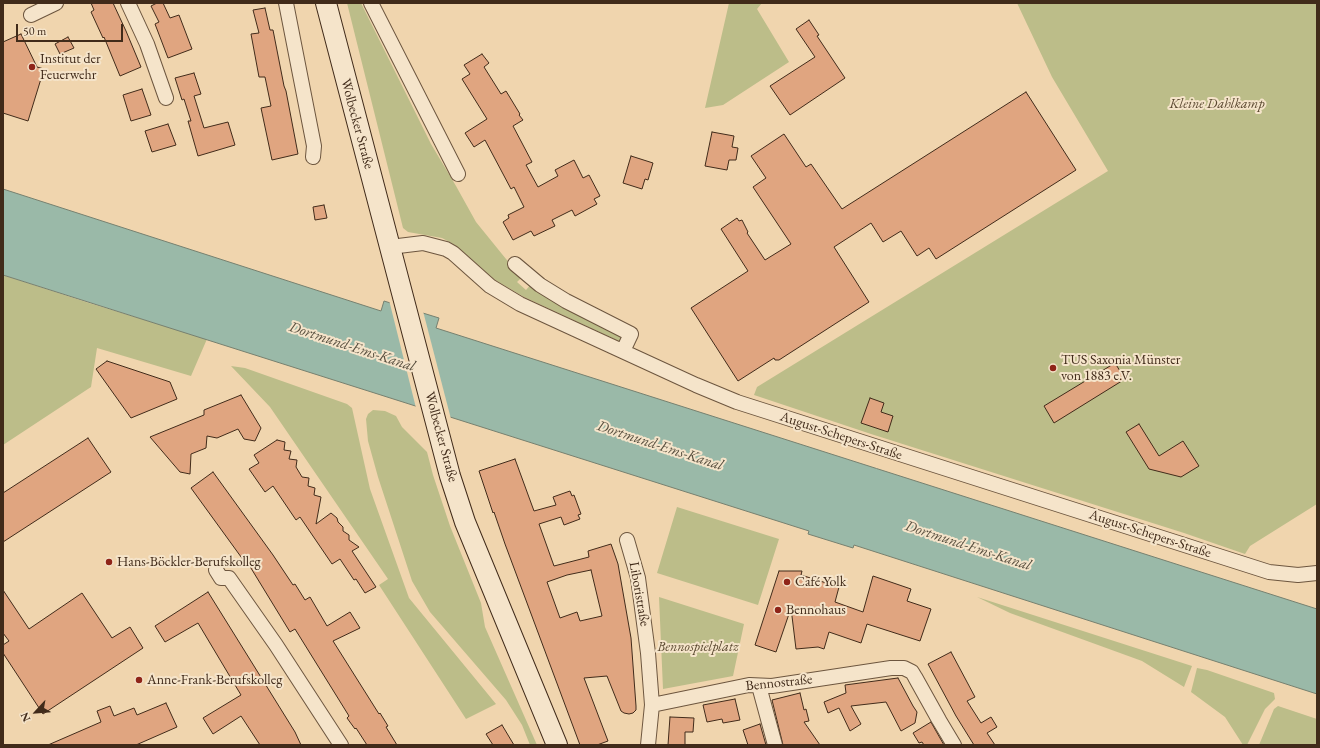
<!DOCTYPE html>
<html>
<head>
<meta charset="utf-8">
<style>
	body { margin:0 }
	#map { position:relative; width:1320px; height:748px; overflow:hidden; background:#f0d5ae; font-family:"EB Garamond",serif }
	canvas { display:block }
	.frame { position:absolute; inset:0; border:4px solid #412b1a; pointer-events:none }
	.north { position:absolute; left:16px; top:692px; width:40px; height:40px; -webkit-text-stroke:3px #f5e4ca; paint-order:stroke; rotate:244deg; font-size:11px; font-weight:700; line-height:16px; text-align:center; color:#412b1a }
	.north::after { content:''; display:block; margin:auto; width:14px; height:18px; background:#412b1a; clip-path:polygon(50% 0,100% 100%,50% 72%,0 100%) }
	.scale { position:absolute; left:16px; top:24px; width:107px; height:18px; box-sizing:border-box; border:2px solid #412b1a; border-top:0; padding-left:5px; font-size:12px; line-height:14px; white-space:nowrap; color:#412b1a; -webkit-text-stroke:3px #f5e4ca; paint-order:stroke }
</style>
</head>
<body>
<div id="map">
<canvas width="1320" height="748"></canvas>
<div class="frame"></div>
<div class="north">N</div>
<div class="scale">50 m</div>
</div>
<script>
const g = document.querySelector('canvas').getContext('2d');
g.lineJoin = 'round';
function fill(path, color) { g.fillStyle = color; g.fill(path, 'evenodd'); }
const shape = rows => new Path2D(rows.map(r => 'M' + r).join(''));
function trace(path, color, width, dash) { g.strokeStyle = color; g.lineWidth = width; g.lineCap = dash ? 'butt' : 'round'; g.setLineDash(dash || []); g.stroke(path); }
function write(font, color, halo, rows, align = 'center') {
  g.font = font + ' "EB Garamond",serif'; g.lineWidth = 4; g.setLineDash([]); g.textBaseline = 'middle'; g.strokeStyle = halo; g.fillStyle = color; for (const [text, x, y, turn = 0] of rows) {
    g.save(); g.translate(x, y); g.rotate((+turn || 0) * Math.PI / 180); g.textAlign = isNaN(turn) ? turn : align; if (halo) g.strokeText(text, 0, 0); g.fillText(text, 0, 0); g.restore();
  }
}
fill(shape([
	[347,3,361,3,431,144,456,186,476,222,506,259,523,276,517,282,526,290,532,283,622,334,623,343,524,297,507,287,495,280,455,245,442,238,408,232,403,228],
	[729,3,762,3,757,9,789,62,723,105,705,108],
	[1017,3,1317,3,1317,504,1250,546,1245,554,1184,533,871,434,754,395,757,387,1108,171,1052,77],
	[3,275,89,303,207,339,191,376,97,348,91,387,3,445],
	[231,366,245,368,347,404,352,408,370,489,409,598,496,704,466,719,379,585,388,579,270,407],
	[373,410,385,411,396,416,402,427,427,452,433,475,450,526,481,603,485,627,537,745,530,745,522,725,506,700,430,612,412,581,378,477,368,441,366,419,368,414],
	[677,507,779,539,758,605,657,573],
	[659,597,744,624,733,676,663,689],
	[977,597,1192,666,1184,687,1142,661,1010,613],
	[1197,668,1207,670,1274,693,1275,699,1265,709,1247,745,1243,745,1225,717,1191,692],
	[1278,706,1317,719,1317,745,1259,745,1274,709]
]), '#bcbd89');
const water = shape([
	[3,189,381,311,384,301,439,318,436,328,1317,609,1317,694,854,545,853,548,808,534,809,531,3,275,3,189]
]);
fill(water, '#9ab9a8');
trace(water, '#76806f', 1);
fill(shape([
	[389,300,423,311,451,419,416,408]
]), '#f0d5ae');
const building = shape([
	[91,3,113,3,126,31,141,67,120,76,104,37,103,38,91,12,94,10,91,3],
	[157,3,163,3,170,18,179,15,192,49,168,58,155,24,159,22,151,6,157,3],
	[265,8,270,30,273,30,284,86,286,91,298,154,272,160,261,108,271,106,265,77,259,77,251,34,259,33,253,10,265,8],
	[809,20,819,35,817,36,845,78,790,115,770,86,815,57,796,29,809,20],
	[21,34,37,67,44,69,28,121,3,113,3,42,21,34],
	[68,37,74,48,60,54,55,44,68,37],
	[482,54,489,63,484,67,501,94,506,91,520,114,519,115,523,120,513,126,532,162,526,165,538,187,558,176,555,170,574,160,583,178,589,175,600,196,594,199,597,204,575,216,572,210,552,220,555,226,534,236,531,231,513,240,503,222,509,218,508,215,524,207,514,187,511,189,485,140,474,147,465,133,487,119,462,79,470,74,464,65,482,54],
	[194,73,201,94,194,96,204,128,228,122,235,145,198,156,188,121,191,121,184,99,182,100,175,78,194,73],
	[142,89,151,115,131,121,123,95,142,89],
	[1026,92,1076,170,936,259,929,248,917,256,901,231,883,242,871,223,834,247,869,302,779,360,775,360,774,358,738,381,691,308,748,271,721,229,737,218,739,221,742,220,748,232,747,233,765,260,791,244,753,187,766,178,751,156,784,134,806,167,811,164,842,209,1026,92],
	[168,124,176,145,152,152,145,131,168,124],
	[712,132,734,136,732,147,738,148,736,160,729,160,727,170,705,166,712,132],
	[631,156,653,163,648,180,645,179,642,189,623,183,631,156],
	[324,205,327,218,315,220,313,207,324,205],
	[107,361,170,382,177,399,131,418,96,369,107,361],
	[1115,363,1125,379,1054,423,1044,406,1115,363],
	[241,395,261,428,255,441,244,439,238,429,217,438,207,436,206,448,191,454,190,474,180,472,150,437,204,415,204,410,241,395],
	[870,398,884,403,881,412,893,416,888,432,861,423,870,398],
	[1139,424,1159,456,1183,441,1199,466,1181,477,1149,469,1126,432,1139,424],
	[88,438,111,472,3,542,3,493,88,438],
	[277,440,285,442,284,450,291,451,289,459,297,460,296,467,302,477,309,478,308,486,315,488,314,495,321,497,316,524,331,513,337,518,338,522,343,527,343,531,349,535,349,540,359,547,352,551,376,587,365,593,356,579,354,580,340,559,332,564,300,517,296,520,273,486,265,492,249,469,259,463,254,455,277,440],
	[515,459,534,511,556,505,553,497,570,491,572,496,574,495,581,514,578,515,580,519,564,525,561,517,539,524,554,566,589,557,588,551,611,544,618,564,631,638,636,706,636,710,633,713,629,714,624,713,621,711,607,676,584,678,608,741,597,745,580,745,505,544,494,512,493,513,479,471,515,459],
	[591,570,602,616,580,621,577,612,560,618,547,582,567,575,591,570],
	[213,472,273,555,293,585,295,584,305,600,310,597,327,626,350,612,360,628,333,641,379,714,380,713,388,726,386,727,397,745,367,745,356,728,355,729,347,718,349,716,295,629,290,632,246,560,244,561,191,488,213,472],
	[779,571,802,571,801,575,839,587,835,602,863,612,873,576,911,589,907,601,931,609,920,641,867,624,861,643,829,632,824,649,818,647,796,649,791,608,776,652,755,645,779,571],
	[3,590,29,629,82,593,112,638,130,627,143,648,43,714,3,653,3,645,9,641,3,633,3,590],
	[208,592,295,732,301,745,260,745,241,716,213,734,203,718,241,695,198,623,165,642,155,626,208,592],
	[951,652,975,697,967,701,981,723,991,717,997,727,987,733,995,745,974,745,956,716,928,664,951,652],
	[898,678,913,706,917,712,915,723,901,731,886,702,851,706,861,724,850,731,839,708,828,713,824,702,846,693,845,685,898,678],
	[800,693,804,710,806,709,809,721,804,722,820,745,783,745,772,700,800,693],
	[735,699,740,720,723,723,722,719,707,722,703,705,735,699],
	[166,703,177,727,136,745,48,745,101,722,97,711,110,706,114,716,134,708,137,715,166,703],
	[670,717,694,718,693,732,685,732,685,745,668,745,670,717],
	[931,722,932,724,944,745,924,745,922,742,919,743,913,733,931,722],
	[760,724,766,745,748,745,743,730,760,724],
	[502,725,514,745,493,745,486,734,502,725]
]);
fill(building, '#e0a580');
trace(building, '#412b1a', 1);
const minor = shape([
	[128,3,147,44,166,98],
	[286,3,314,146,313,157],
	[371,3,458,174],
	[31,15,56,3],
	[390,247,423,243,446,249,453,253,490,286,520,304,696,385,737,402,1269,572,1298,575,1317,573],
	[515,264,540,285,566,301,631,334,623,351],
	[627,540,638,578,648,653,652,705,648,745],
	[216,570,221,578,229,578,276,645,341,745],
	[759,686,775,745],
	[652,705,749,685,772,686,891,668,904,668,912,672,915,677,939,720,954,745]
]);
const secondary = shape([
	[326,3,450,476,465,522,557,745]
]);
trace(minor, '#6d563f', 16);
trace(secondary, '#412b1a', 22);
trace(minor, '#f5e4ca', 14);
trace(secondary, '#f5e4ca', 20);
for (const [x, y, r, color] of [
	[32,67,4,"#8f2418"],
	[1053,368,4,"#8f2418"],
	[109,562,4,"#8f2418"],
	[787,582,4,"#8f2418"],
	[778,610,4,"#8f2418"],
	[139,680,4,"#8f2418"]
]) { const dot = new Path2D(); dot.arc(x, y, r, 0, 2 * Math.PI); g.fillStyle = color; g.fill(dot); trace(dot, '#f5e4ca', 1.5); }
write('14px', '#412b1a', '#f5e4ca', [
	["Institut der",40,59],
	["Feuerwehr",40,75],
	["TUS Saxonia Münster",1061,360],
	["von 1883 e.V.",1061,376],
	["Hans-Böckler-Berufskolleg",117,562],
	["Café Yolk",795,582],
	["Bennohaus",786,610],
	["Anne-Frank-Berufskolleg",147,680]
], 'left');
write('italic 14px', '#5a4830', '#f5e4ca', [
	["Kleine Dahlkamp",1217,104],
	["Bennospielplatz",698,647]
]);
write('14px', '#412b1a', '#f5e4ca', [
	["Wolbecker Straße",357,124,75],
	["August-Schepers-Straße",841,436,18],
	["Wolbecker Straße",441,437,75],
	["August-Schepers-Straße",1150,534,18],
	["Liboristraße",639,594,80],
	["Bennostraße",779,683,-6]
]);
write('italic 15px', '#574e3e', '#f5e4ca', [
	["Dortmund-Ems-Kanal",352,347,18],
	["Dortmund-Ems-Kanal",660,446,18],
	["Dortmund-Ems-Kanal",968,546,18]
]);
</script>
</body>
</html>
